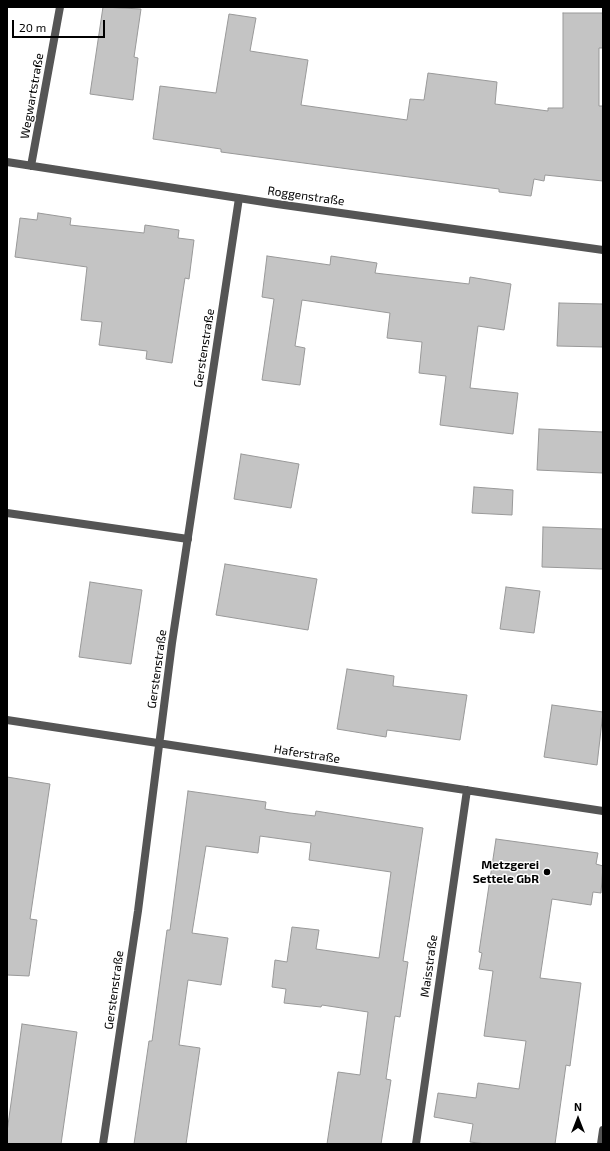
<!DOCTYPE html>
<html>
<head>
<meta charset="utf-8">
<style>
	body { margin:0 }
	#map { position:relative; width:610px; height:1151px; overflow:hidden; background:#fff; font-family:"Exo 2",sans-serif }
	canvas { display:block }
	.frame { position:absolute; inset:0; border:8px solid #000; pointer-events:none }
	.north { position:absolute; left:558px; top:1099px; width:40px; height:40px; -webkit-text-stroke:3px #fff; paint-order:stroke; rotate:0deg; font-size:11px; font-weight:700; line-height:16px; text-align:center; color:#000 }
	.north::after { content:''; display:block; margin:auto; width:14px; height:18px; background:#000; clip-path:polygon(50% 0,100% 100%,50% 72%,0 100%) }
	.scale { position:absolute; left:12px; top:20px; width:93px; height:18px; box-sizing:border-box; border:2px solid #000; border-top:0; padding-left:5px; font-size:12px; line-height:14px; white-space:nowrap; color:#000; -webkit-text-stroke:3px #fff; paint-order:stroke }
</style>
</head>
<body>
<div id="map">
<canvas width="610" height="1151"></canvas>
<div class="frame"></div>
<div class="north">N</div>
<div class="scale">20 m</div>
</div>
<script>
const g = document.querySelector('canvas').getContext('2d');
g.lineJoin = 'round';
function fill(path, color) { g.fillStyle = color; g.fill(path, 'evenodd'); }
const shape = rows => new Path2D(rows.map(r => 'M' + r).join(''));
function trace(path, color, width, dash) { g.strokeStyle = color; g.lineWidth = width; g.lineCap = dash ? 'butt' : 'round'; g.setLineDash(dash || []); g.stroke(path); }
function write(font, color, halo, rows, align = 'center') {
  g.font = font + ' "Exo 2",sans-serif'; g.lineWidth = 3; g.setLineDash([]); g.textBaseline = 'middle'; g.strokeStyle = halo; g.fillStyle = color; for (const [text, x, y, turn = 0] of rows) {
    g.save(); g.translate(x, y); g.rotate((+turn || 0) * Math.PI / 180); g.textAlign = isNaN(turn) ? turn : align; if (halo) g.strokeText(text, 0, 0); g.fillText(text, 0, 0); g.restore();
  }
}
const building = shape([
	[103,7,141,9,134,57,138,58,133,100,90,94,103,7],
	[563,13,603,13,603,48,599,48,599,106,603,106,603,181,545,175,544,181,534,179,531,196,499,192,499,189,221,152,221,149,153,139,160,86,216,93,229,14,256,18,250,51,308,60,301,105,407,120,410,99,424,100,428,73,497,82,495,104,548,111,548,108,563,108,563,13],
	[38,213,71,218,70,225,144,233,145,225,179,230,178,238,194,240,189,279,185,278,172,363,146,359,147,351,99,345,102,322,81,320,87,267,15,257,20,218,37,220,38,213],
	[267,256,330,265,331,256,377,263,375,273,469,284,470,277,511,284,504,330,478,326,470,388,518,393,513,434,440,425,446,376,419,373,422,342,387,338,390,313,302,300,295,346,305,348,300,385,262,380,274,299,262,297,267,256],
	[559,303,603,304,603,347,557,346,559,303],
	[539,429,603,432,603,473,537,470,539,429],
	[241,454,299,464,291,508,234,499,241,454],
	[474,487,513,490,512,515,472,513,474,487],
	[543,527,603,529,603,569,542,567,543,527],
	[225,564,317,579,308,630,216,615,225,564],
	[90,582,142,590,131,664,79,657,90,582],
	[506,587,540,591,534,633,500,629,506,587],
	[347,669,394,676,393,686,467,695,460,740,387,730,386,737,337,729,347,669],
	[552,705,603,712,597,765,544,757,552,705],
	[7,777,50,784,30,919,37,920,29,976,7,975,7,777],
	[188,791,266,802,265,809,290,813,315,816,316,811,423,828,403,961,408,962,400,1017,395,1016,386,1079,391,1080,381,1144,327,1144,338,1072,360,1075,368,1012,322,1005,321,1007,284,1003,286,989,272,987,275,960,287,962,292,927,319,930,316,949,379,958,391,872,309,860,311,843,260,836,258,853,206,846,192,933,228,938,221,985,188,980,179,1045,200,1048,186,1144,134,1144,149,1041,152,1041,167,930,170,930,188,791],
	[496,839,598,853,596,864,603,866,601,893,593,892,591,905,552,899,540,978,581,983,570,1066,566,1065,555,1144,486,1144,470,1142,473,1124,434,1117,438,1093,476,1098,478,1083,519,1089,526,1041,484,1036,493,971,479,969,482,953,479,952,496,839],
	[22,1024,77,1032,61,1144,7,1144,7,1132,22,1024]
]);
fill(building, '#c4c4c4');
trace(building, '#999', 1);
trace(shape([
	[7,513,188,539]
]), '#555', 8);
trace(shape([
	[7,162,277,204,603,250],
	[31,166,60,7],
	[7,720,603,811],
	[103,1144,138,911,172,643,239,198],
	[416,1144,467,790],
	[601,1144,603,1130]
]), '#555', 8);
for (const [x, y, r, color] of [
	[547,872,4,"#000"]
]) { const dot = new Path2D(); dot.arc(x, y, r, 0, 2 * Math.PI); g.fillStyle = color; g.fill(dot); trace(dot, '#fff', 1.5); }
write('12px', '#000', '#fff', [
	["Wegwartstraße",32,96,-80],
	["Roggenstraße",306,196,8],
	["Gerstenstraße",204,348,-81],
	["Gerstenstraße",157,669,-82],
	["Haferstraße",307,754,9],
	["Maisstraße",429,966,-82],
	["Gerstenstraße",114,990,-82]
]);
write('bold 12px', '#000', '#fff', [
	["Metzgerei",539,865],
	["Settele GbR",539,879]
], 'right');
</script>
</body>
</html>
